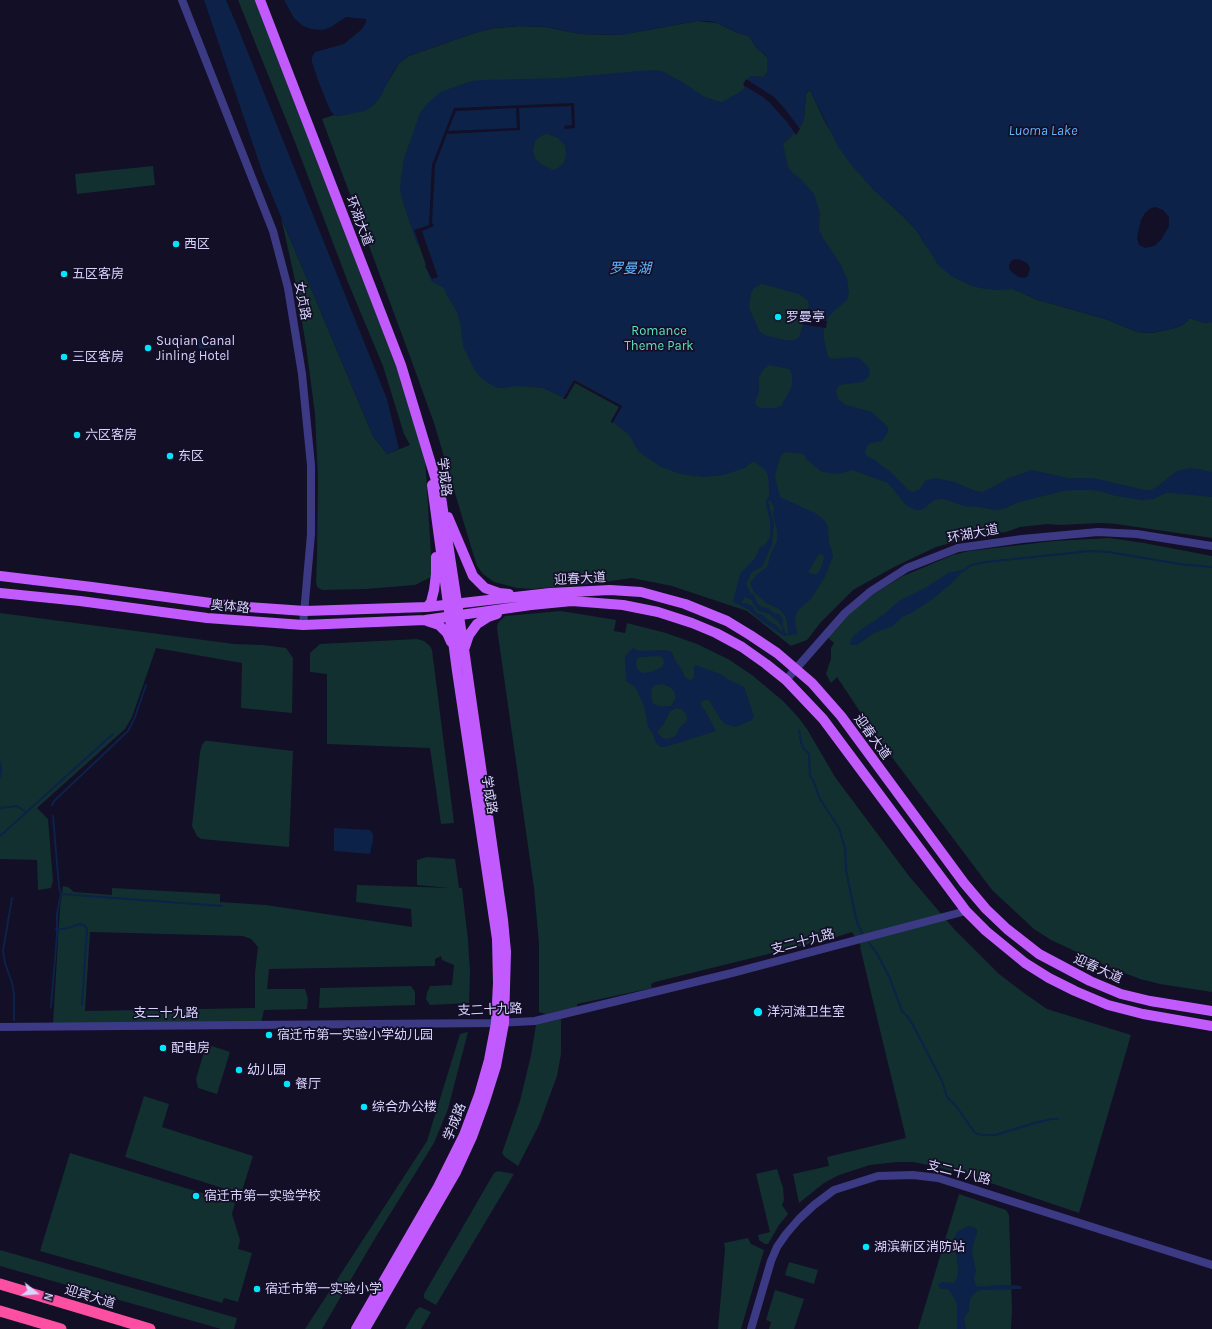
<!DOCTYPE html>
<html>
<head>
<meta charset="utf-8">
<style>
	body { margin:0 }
	#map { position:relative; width:1212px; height:1329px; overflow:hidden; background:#130f26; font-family:Karla,sans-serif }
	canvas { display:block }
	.north { position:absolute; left:16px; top:1273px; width:40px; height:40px; -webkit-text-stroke:3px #130f26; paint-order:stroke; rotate:107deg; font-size:11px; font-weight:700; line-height:16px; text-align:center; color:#d9d4ff }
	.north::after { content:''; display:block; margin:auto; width:14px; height:18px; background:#d9d4ff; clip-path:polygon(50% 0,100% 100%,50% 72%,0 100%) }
</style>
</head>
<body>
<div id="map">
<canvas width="1212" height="1329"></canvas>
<div class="north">N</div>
</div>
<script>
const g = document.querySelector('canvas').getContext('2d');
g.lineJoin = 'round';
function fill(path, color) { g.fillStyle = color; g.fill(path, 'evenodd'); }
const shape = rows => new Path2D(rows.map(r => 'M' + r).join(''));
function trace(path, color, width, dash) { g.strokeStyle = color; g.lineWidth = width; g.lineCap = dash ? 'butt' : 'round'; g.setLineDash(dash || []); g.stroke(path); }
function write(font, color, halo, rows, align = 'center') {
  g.font = font + ' Karla,"Noto Sans SC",sans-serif'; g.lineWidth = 3.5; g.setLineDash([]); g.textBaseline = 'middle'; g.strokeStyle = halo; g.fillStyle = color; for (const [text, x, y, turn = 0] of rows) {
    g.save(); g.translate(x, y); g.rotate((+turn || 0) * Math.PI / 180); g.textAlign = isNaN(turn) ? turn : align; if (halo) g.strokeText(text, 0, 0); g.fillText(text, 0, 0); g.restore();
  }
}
fill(shape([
	[238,0,255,0,397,368,425,456,432,571,431,577,415,585,366,589,322,590,317,587,316,581,317,558,318,479,315,414,306,346,296,285,281,217,373,436,387,454,410,445,404,434,383,366,347,280,295,142],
	[697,21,717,23,736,32,749,36,755,46,768,58,767,72,764,77,762,78,801,126,804,118,806,94,809,90,811,92,826,124,873,189,903,216,917,231,926,246,1007,289,1013,289,1038,300,1106,319,1137,332,1152,333,1175,328,1183,325,1190,318,1204,323,1212,322,1212,538,1116,524,1101,523,1059,525,1048,524,1020,527,1006,532,977,536,936,547,894,567,853,590,821,622,807,640,791,646,747,611,672,586,632,578,590,584,532,589,517,588,494,582,483,574,477,566,472,550,434,423,408,351,322,119,334,115,339,116,387,83,399,63,409,56,474,33,494,28,520,26,545,27,580,34,620,35],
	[153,166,155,185,77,194,75,174],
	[1109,538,1144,543,1212,556,1212,992,1160,984,1140,979,1109,967,1051,940,1034,929,992,890,876,736,837,677,831,683,826,674,829,664,831,660,831,648,834,643,827,637,855,608,875,593,903,576,953,555,969,551,1054,541],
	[561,611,616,620,614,631,625,633,627,623,666,633,697,644,728,659,752,675,783,701,798,717,807,729,835,777,909,876,954,929,999,974,1024,993,1047,1009,1131,1035,1079,1213,970,1176,933,1166,913,1162,897,1162,870,1165,839,1175,824,1183,799,1203,793,1174,829,1166,827,1157,906,1138,860,947,861,946,852,932,833,938,655,982,651,984,652,988,577,1004,577,1007,546,1014,539,1012,539,944,534,888,497,628,498,623,505,616],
	[0,613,234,644,263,645,286,648,293,658,292,713,241,708,242,663,156,648,132,717,125,729,37,808,48,819,53,881,51,888,38,890,37,860,0,859],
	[417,639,424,641,430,646,432,650,454,823,441,824,430,748,327,744,327,674,310,672,310,653,320,644],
	[205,741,209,741,293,751,289,847,201,839,197,836,192,826,200,752,202,745],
	[427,857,455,859,459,888,462,888,468,940,470,972,469,1003,430,1005,426,999,427,993,430,986,452,985,454,965,442,960,441,956,435,959,435,966,269,969,267,989,305,989,308,999,307,1009,264,1010,261,1024,53,1023,60,908,63,886,68,887,74,892,112,895,112,888,220,894,220,902,266,905,412,927,411,909,356,902,357,885,451,888,417,885,417,860],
	[90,932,243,936,251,939,258,947,255,973,255,1008,85,1011],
	[411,986,415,992,415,1005,319,1008,320,988],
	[561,1019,561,1054,557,1076,539,1125,518,1166,505,1157,502,1153,520,1101,531,1055,536,1025],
	[468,1032,448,1109,434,1143,374,1240,322,1329,305,1329,427,1141,460,1034],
	[212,1046,230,1052,217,1094,198,1088,196,1079,204,1052],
	[144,1096,169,1104,162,1127,253,1156,241,1194,125,1157],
	[70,1153,235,1203,232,1214,240,1240,238,1249,252,1253,238,1302,224,1298,222,1303,40,1251],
	[777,1169,783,1188,784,1200,782,1205,788,1214,779,1225,768,1244,765,1244,759,1240,758,1235,770,1232,756,1174],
	[498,1171,514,1174,436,1305,427,1300,424,1298,424,1294,494,1173],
	[959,1194,1006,1210,1009,1215,1012,1311,1011,1329,918,1329],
	[748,1238,751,1244,764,1250,741,1329,718,1329,725,1250,724,1243],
	[0,1250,237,1318,234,1329,221,1329,0,1266],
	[789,1262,818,1270,814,1284,785,1275],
	[775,1290,804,1299,794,1329,769,1329,771,1322,766,1320],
	[420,1307,431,1312,421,1329,405,1329,416,1310]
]), '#12302f');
fill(shape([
	[204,0,226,0,240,33,387,399,399,449,387,454,373,436,263,174],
	[284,0,1212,0,1212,322,1204,323,1190,318,1183,325,1171,329,1152,333,1137,332,1106,319,1038,300,1013,289,998,290,985,289,972,286,951,276,938,265,917,231,903,216,873,189,853,167,838,147,811,92,809,90,806,94,804,118,801,126,791,137,783,144,788,167,793,173,801,179,814,194,820,212,819,229,823,238,840,263,847,279,849,292,847,300,830,315,827,319,824,330,824,340,828,356,830,358,833,359,851,357,859,358,868,366,870,371,869,376,863,382,839,385,836,391,837,396,839,400,846,405,872,412,888,427,888,432,882,441,871,443,867,446,865,453,867,456,877,461,878,463,892,473,908,490,913,492,920,489,925,481,936,478,954,482,976,491,983,492,1009,478,1032,470,1068,478,1093,478,1145,490,1151,490,1155,488,1177,471,1189,468,1199,469,1212,472,1212,497,1171,493,1166,493,1154,499,1142,500,1116,496,1103,492,1091,490,1073,490,1063,491,1020,502,1003,509,995,510,973,506,967,507,944,499,934,500,925,508,920,510,915,510,906,505,888,483,852,470,839,474,822,472,807,460,803,454,786,452,781,455,775,476,780,497,817,514,825,521,828,527,829,544,832,550,833,556,825,577,811,599,798,610,795,618,797,634,784,636,759,619,749,610,733,602,740,574,755,558,760,547,764,546,770,537,770,520,766,505,766,500,769,496,769,487,768,476,765,470,755,462,751,463,745,468,724,475,703,477,680,474,659,466,638,451,630,436,613,422,621,406,574,380,564,398,543,388,517,386,501,388,495,387,482,379,475,371,463,346,460,322,457,312,446,294,444,288,431,281,426,267,427,267,432,279,438,277,421,228,414,231,419,244,417,244,403,203,400,189,401,177,404,158,420,113,427,104,440,92,472,81,483,80,562,78,651,70,662,71,684,83,703,96,717,101,722,102,743,90,748,78,751,76,764,77,767,72,767,56,757,49,749,36,736,32,717,23,708,21,697,21,621,35,580,34,545,27,520,26,494,28,474,33,409,56,399,63,393,72,381,96,374,105,365,111,339,116,334,115,330,110,319,83,312,62,312,57,315,52,344,44,362,29,366,22,366,19,346,17,331,27,323,30,311,29,303,26,294,18],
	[547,134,558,138,565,146,566,155,564,162,558,168,553,170,541,164,535,158,533,151,535,141,541,136],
	[1155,207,1163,210,1169,217,1169,226,1161,240,1154,246,1145,248,1139,245,1137,238,1139,228,1141,220,1145,213,1149,209],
	[1015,259,1021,260,1027,263,1030,268,1028,276,1024,278,1019,277,1014,274,1009,269,1009,265,1011,261],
	[762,284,799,294,808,301,809,305,799,337,794,340,787,340,767,336,760,332,749,308,751,294,754,288],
	[769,365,789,369,792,374,792,382,791,388,781,406,775,408,761,408,757,406,755,402,759,392,759,378,762,371],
	[770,500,774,508,773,514,777,531,777,541,771,553,767,567,756,575,750,583,754,592,757,595,766,603,779,609,785,616,787,622,788,634,786,634,783,626,783,620,780,614,774,613,768,608,762,607,757,603,754,594,751,594,746,584,752,572,762,567,772,545,774,523,768,501],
	[820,554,823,555,824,559,820,570,817,574,811,574,808,572,810,569,817,557],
	[744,597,752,600,753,604,759,611,770,614,773,618,777,620,782,627,783,630,781,631,776,625,769,621,763,615,756,613,753,607,747,603,742,603],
	[224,336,225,346,199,349,197,339],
	[965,569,952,583,934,598,913,612,902,617,893,626,874,633,857,645,850,645,851,639,859,631,883,615,899,601,927,587,948,573],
	[633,648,639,651,664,650,672,652,676,662,683,671,684,676,688,679,691,680,694,677,694,666,696,665,723,675,727,679,744,687,754,716,752,720,736,727,725,724,721,720,709,700,705,700,701,702,701,706,705,710,716,731,665,747,660,747,656,743,652,732,648,727,644,706,638,693,635,687,626,681,625,656],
	[659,656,663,658,664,663,662,667,651,672,643,673,637,669,636,664,637,658,642,657],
	[663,684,671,688,675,693,675,699,671,706,660,706,654,704,652,701,651,690,655,685],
	[677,708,682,710,686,714,687,719,685,723,679,728,677,734,673,737,668,739,663,738,657,732,664,724,670,711],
	[334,828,370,830,373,834,373,840,370,854,334,851],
	[968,1226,973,1227,978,1230,974,1242,972,1252,976,1271,974,1279,976,1286,980,1287,998,1285,1010,1285,1021,1286,1022,1289,982,1290,976,1292,970,1299,969,1311,964,1318,966,1329,957,1329,957,1304,950,1291,947,1289,941,1289,938,1285,942,1282,954,1283,957,1278,958,1269,954,1237,957,1232]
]), '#0c2248');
fill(shape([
	[746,79,774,97,785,109,800,129,796,135,787,122,770,103,763,97,743,85],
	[574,103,575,128,565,129,564,126,572,125,571,106,519,108,520,130,447,134,435,165,432,223,434,226,422,231,438,277,432,279,425,266,426,265,419,245,418,245,419,244,414,230,429,225,432,165,454,108],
	[516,108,517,128,448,131,456,111],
	[803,317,827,321,826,328,801,324],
	[574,380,622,406,612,424,611,421,619,407,575,383,566,399,563,399]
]), '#130f26');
trace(shape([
	[963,571,971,565,986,562,1090,551,1109,552,1179,564,1212,567],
	[799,730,801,742,803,748,809,754,810,776,813,780,820,799,839,828,845,848,846,870,854,909,857,922,863,935],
	[0,762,1,770,0,777],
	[52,805,54,801,128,731,135,717,146,685],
	[0,808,17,806,26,812],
	[53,816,59,887,61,894,222,906],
	[0,836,113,734],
	[12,898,3,951,5,963,12,983,14,994,14,1020],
	[56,929,64,929,80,924,85,926,87,929,82,1005],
	[869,943,876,952,889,976,902,1011,907,1016,913,1025,942,1081,947,1097,956,1106,975,1133,982,1135,995,1135,1035,1123,1051,1119,1058,1119],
	[51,1007,57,935,57,914,61,894]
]), '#0c2248', 2);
trace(shape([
	[182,0,273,231,288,288,302,374,311,465,311,534,303,625],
	[786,680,845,613,871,591,907,568,958,548,1022,539,1098,532,1137,534,1212,546],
	[0,1027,496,1023,535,1021,732,973,966,911],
	[751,1329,771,1261,777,1247,786,1234,799,1219,814,1205,834,1190,878,1176,913,1175,938,1178,1212,1265]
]), '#3d3a85', 8);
trace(shape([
	[260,0,401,365,441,497,464,649,503,920,506,952,504,1023,496,1066,485,1101,472,1137,456,1172,365,1329],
	[448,517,473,576,485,588,499,593,509,594],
	[0,576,92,587,233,606,305,611,427,607,550,593,610,590,641,592,685,604,727,621,750,635,777,653,812,683,841,716,964,883,986,909,1007,929,1039,954,1090,981,1121,994,1150,1001,1212,1011],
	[0,593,80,601,207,618,303,625,425,620,531,605,572,601,623,605,658,612,692,623,716,633,742,647,766,664,786,680,823,719,966,911,986,931,1025,963,1049,978,1075,991,1108,1005,1143,1014,1212,1026],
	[427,607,431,602,434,590,436,574,436,557],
	[427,621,439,625,447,633,451,642],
	[465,647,469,635,477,624,488,617,497,614],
	[356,1329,438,1187,464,1135,479,1095,489,1060,496,1023,498,983,497,939,457,671,432,485]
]), '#c25bff', 10);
trace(shape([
	[0,1284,150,1329],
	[0,1311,61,1329]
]), '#ff4fa3', 11);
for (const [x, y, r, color] of [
	[176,244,4,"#00e5ff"],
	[64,274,4,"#00e5ff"],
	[778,317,4,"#00e5ff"],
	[148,348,4,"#00e5ff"],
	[64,357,4,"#00e5ff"],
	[77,435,4,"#00e5ff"],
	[170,456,4,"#00e5ff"],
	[758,1012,5,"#00e5ff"],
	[269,1035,4,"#00e5ff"],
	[163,1048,4,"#00e5ff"],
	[239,1070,4,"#00e5ff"],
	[287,1084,4,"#00e5ff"],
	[364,1107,4,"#00e5ff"],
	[196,1196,4,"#00e5ff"],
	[866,1247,4,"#00e5ff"],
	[257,1289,4,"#00e5ff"]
]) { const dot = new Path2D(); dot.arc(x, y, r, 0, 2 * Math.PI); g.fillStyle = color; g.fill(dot); trace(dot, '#130f26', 1.5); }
write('13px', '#d9d4ff', '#130f26', [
	["环湖大道",359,221,69],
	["女贞路",302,301,79],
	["学成路",444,477,83],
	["环湖大道",973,534,-11],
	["迎春大道",580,579,-3],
	["奥体路",230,607,5],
	["迎春大道",872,737,54],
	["学成路",489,795,81],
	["支二十九路",803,942,-15],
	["迎春大道",1098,969,24],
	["支二十九路",490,1010,-2],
	["支二十九路",166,1013],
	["学成路",455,1122,-68],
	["支二十八路",959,1173,14],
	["迎宾大道",90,1297,17]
]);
write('13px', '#d9d4ff', '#130f26', [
	["西区",184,244],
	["五区客房",72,274],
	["罗曼亭",786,317],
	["Suqian Canal",156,341],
	["Jinling Hotel",156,356],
	["三区客房",72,357],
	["六区客房",85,435],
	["东区",178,456],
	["洋河滩卫生室",767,1012],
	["宿迁市第一实验小学幼儿园",277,1035],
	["配电房",171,1048],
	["幼儿园",247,1070],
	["餐厅",295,1084],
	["综合办公楼",372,1107],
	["宿迁市第一实验学校",204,1196],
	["湖滨新区消防站",874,1247],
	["宿迁市第一实验小学",265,1289]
], 'left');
write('13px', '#5fe0c0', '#130f26', [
	["Romance",659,331],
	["Theme Park",659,346]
]);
write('italic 14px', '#62b6ff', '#130f26', [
	["Luoma Lake",1043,131],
	["罗曼湖",630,269]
]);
</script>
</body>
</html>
